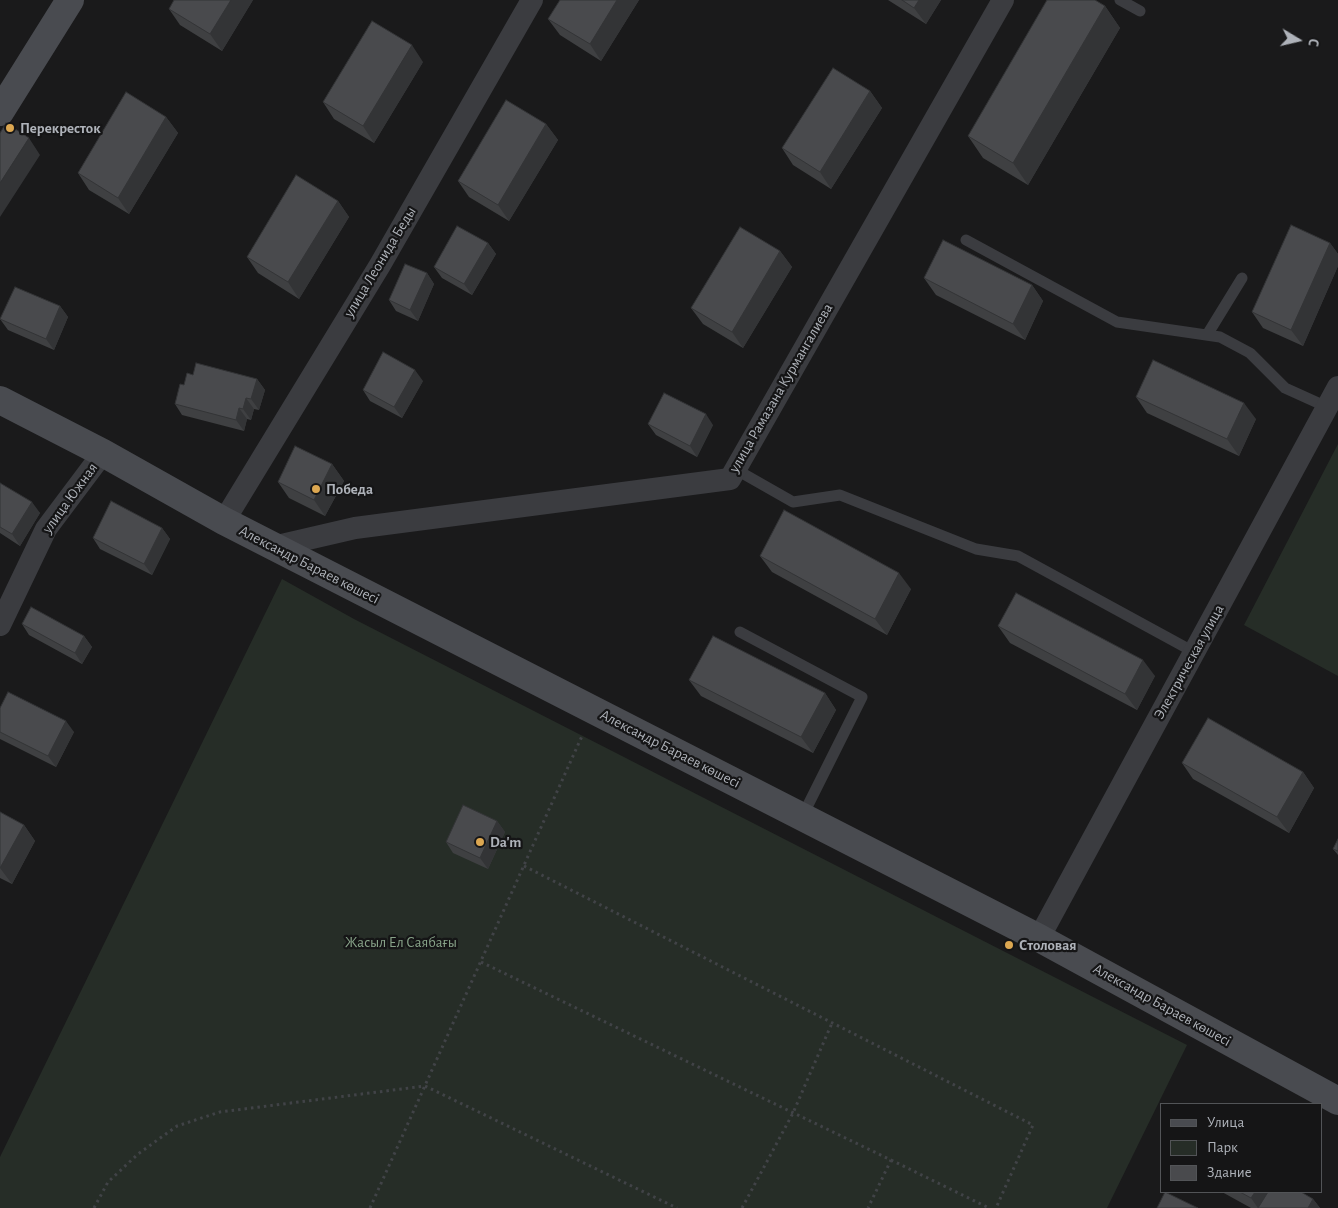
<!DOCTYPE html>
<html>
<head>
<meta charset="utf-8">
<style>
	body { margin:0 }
	#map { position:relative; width:1338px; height:1208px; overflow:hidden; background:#1a1a1b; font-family:"Alegreya Sans",sans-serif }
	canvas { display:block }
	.legend { position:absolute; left:1160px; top:1103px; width:162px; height:90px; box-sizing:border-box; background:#151516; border:1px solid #525457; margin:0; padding:6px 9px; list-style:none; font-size:15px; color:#aeb2b9 }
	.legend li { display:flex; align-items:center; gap:10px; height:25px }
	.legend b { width:25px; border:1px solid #525457 }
	.north { position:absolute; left:1273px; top:15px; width:50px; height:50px; -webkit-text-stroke:4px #151516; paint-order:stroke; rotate:99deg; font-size:14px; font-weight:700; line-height:20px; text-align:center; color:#aeb2b9 }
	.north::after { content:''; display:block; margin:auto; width:18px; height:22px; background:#aeb2b9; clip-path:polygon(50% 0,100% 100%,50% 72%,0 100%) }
</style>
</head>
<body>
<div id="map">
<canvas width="1338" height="1208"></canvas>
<ul class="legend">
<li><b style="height:6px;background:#494b50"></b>Улица</li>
<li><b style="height:14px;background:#262d27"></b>Парк</li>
<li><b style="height:14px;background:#494a4d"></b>Здание</li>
</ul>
<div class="north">С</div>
</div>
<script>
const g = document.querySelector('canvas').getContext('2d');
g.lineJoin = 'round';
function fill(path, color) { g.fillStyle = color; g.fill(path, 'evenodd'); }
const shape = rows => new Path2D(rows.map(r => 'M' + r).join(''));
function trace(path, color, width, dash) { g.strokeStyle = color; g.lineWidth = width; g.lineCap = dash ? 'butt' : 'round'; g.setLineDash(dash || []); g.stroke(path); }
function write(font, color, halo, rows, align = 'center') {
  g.font = font + ' "Alegreya Sans",sans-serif'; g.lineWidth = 4.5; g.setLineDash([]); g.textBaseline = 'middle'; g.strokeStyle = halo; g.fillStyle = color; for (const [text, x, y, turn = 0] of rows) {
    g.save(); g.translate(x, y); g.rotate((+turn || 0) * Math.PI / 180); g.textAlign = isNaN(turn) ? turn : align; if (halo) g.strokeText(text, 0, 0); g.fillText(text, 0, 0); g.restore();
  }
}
fill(shape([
	[1338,444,1338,676,1244,625],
	[282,579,354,619,1187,1045,1107,1208,0,1208,0,1157]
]), '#262d27');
trace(shape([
	[524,866,1033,1125,996,1208],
	[481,962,891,1160,868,1208],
	[891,1160,989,1208],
	[94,1208,108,1182,138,1154,177,1126,220,1112,425,1086,677,1208],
	[370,1208,582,736],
	[742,1208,793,1113,832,1023]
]), '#414347', 3, [2.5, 4]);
trace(shape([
	[1120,0,1140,11],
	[966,240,1117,322,1220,337,1250,353,1285,388,1327,407],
	[1207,335,1242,278],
	[735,469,793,502,840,495,976,549,1018,556,1194,652],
	[740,632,862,697,802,817]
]), '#3b3c40', 11);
trace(shape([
	[224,521,380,265,532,0],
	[273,547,355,528,730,479,1003,0],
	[0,625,46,529,103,453],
	[1039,938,1338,387]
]), '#3b3c40', 22);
trace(shape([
	[0,112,70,0],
	[0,400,103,453,224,521,1039,938,1338,1101]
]), '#494b50', 28);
fill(shape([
	[253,0,222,51,180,25,169,9],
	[560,0,639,0,601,61,560,35,548,19],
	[888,0,941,0,926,24],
	[1105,6,1120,28,1028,185,983,158,968,136],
	[423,62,374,143,334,119,323,102],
	[870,91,882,108,831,189,793,165,782,148],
	[166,117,178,133,129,214,89,190,78,173],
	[546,124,558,140,509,221,469,197,458,181],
	[338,201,349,217,299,299,258,273,247,257],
	[488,243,496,254,472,295,442,278,434,267],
	[1330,243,1338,254,1338,266,1303,346,1263,328,1252,312],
	[780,251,792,267,743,348,703,324,691,308],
	[427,273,434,284,418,321,396,311,389,300],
	[924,278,1032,285,1043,301,1025,340,936,295],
	[60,306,68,317,54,350,8,330,0,319],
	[193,375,257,379,265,390,259,410,254,409,251,420,247,419,244,431,182,415,175,404,184,385],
	[423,381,402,418,370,401,363,390],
	[1136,397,1256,419,1239,456,1147,413],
	[648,424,713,425,697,457,656,435],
	[332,464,344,481,325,516,289,498,278,482],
	[0,483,40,513,20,546,0,533],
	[162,528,170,539,152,575,100,549,93,538],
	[760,556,911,589,887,635,772,572],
	[22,624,84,636,92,647,82,664,29,635],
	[998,626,1155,676,1137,710,1010,643],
	[689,680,825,693,836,710,813,753,701,696],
	[0,708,74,732,56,767,0,739],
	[1182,763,1303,772,1314,788,1289,833,1193,779],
	[0,812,24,825,35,841,12,884,0,878],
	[497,821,505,832,488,869,453,853,446,842],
	[1338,839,1338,855,1333,849],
	[1222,1192,1301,1192,1313,1199,1320,1208,1251,1208]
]), '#3f4042');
fill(shape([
	[231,0,253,0,222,51,210,34],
	[617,0,639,0,601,61,590,44],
	[919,0,941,0,926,24,914,8],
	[1105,6,1120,28,1028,185,1013,163],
	[412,45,423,62,374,143,363,126],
	[870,91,882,108,831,189,820,172],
	[166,117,178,133,129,214,118,198],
	[546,124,558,140,509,221,498,205],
	[29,138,40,155,0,217,0,183],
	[338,201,349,217,299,299,288,282],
	[488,243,496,254,472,295,464,284],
	[1330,243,1338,254,1338,266,1303,346,1291,330],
	[780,251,792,267,743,348,732,332],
	[427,273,434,284,418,321,410,310],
	[1032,285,1043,301,1025,340,1013,324],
	[60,306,68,317,54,350,46,339],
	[415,370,423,381,402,418,394,407],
	[257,379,265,390,259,410,251,399],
	[246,398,254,409,251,420,243,409],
	[1244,403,1256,419,1239,456,1227,439],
	[239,408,247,419,244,431,236,420],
	[706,414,713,425,697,457,690,446],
	[332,464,344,481,325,516,314,500],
	[32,502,40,513,20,546,12,534],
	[162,528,170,539,152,575,144,564],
	[899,573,911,589,887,635,875,619],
	[84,636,92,647,82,664,75,653],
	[1143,660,1155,676,1137,710,1125,694],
	[825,693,836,710,813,753,801,737],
	[66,721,74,732,56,767,48,756],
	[1303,772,1314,788,1289,833,1277,817],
	[497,821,505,832,488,869,480,858],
	[24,825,35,841,12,884,0,868],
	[1255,1192,1275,1192,1258,1208,1251,1198],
	[1313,1199,1320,1208,1308,1208]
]), '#333436');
const building = shape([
	[174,0,231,0,210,34,169,9,174,0],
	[560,0,617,0,590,44,548,19,560,0],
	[902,0,919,0,914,8,902,0],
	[1047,0,1095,0,1105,6,1013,163,968,136,1047,0],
	[372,21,412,45,363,126,323,102,372,21],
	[833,68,870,91,820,172,782,148,833,68],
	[126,92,166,117,118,198,78,173,126,92],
	[506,100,546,124,498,205,458,181,506,100],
	[6,123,29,138,0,183,0,133,6,123],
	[296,175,338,201,288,282,247,257,296,175],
	[1291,225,1330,243,1291,330,1252,312,1291,225],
	[457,226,488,243,464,284,434,267,457,226],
	[740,227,780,251,732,332,691,308,740,227],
	[943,240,1032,285,1013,324,924,278,943,240],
	[405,264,427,273,410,310,389,300,405,264],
	[15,287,60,306,46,339,0,319,15,287],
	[383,352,415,370,394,407,363,390,383,352],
	[1153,360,1244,403,1227,439,1136,397,1153,360],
	[196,363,257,379,251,399,246,398,243,409,239,408,236,420,175,404,180,384,184,385,187,373,193,375,196,363],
	[664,393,706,414,690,446,648,424,664,393],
	[295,446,332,464,314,500,278,482,295,446],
	[0,483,32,502,12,534,0,527,0,483],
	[111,501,162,528,144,564,93,538,111,501],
	[784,510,899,573,875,619,760,556,784,510],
	[1016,593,1143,660,1125,694,998,626,1016,593],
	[31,607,84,636,75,653,22,624,31,607],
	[713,636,825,693,801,737,689,680,713,636],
	[8,692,66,721,48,756,0,732,0,708,8,692],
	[1208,718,1303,772,1277,817,1182,763,1208,718],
	[463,805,497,821,480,858,446,842,463,805],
	[0,812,24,825,0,868,0,812],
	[1338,839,1338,851,1333,849,1338,839],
	[1165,1192,1198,1208,1157,1208,1165,1192],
	[1240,1192,1255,1192,1251,1198,1240,1192],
	[1268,1192,1301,1192,1313,1199,1308,1208,1258,1208,1268,1192]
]);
fill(building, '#494a4d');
trace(building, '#333436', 1);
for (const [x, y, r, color] of [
	[10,128,5,"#dca751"],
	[316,489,5,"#dca751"],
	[480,842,5,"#dca751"],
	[1009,945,5,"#dca751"]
]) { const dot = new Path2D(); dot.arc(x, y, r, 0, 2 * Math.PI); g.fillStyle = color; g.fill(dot); trace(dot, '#151516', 2); }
write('bold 15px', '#aeb2b9', '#151516', [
	["Перекресток",20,128],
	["Победа",326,489],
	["Da'm",490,842],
	["Столовая",1019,945]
], 'left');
write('15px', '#aeb2b9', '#151516', [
	["улица Леонида Беды",380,262,-59],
	["улица Рамазана Курмангалиева",781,388,-60],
	["улица Южная",70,498,-54],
	["Александр Бараев көшесі",309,565,27],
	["Электрическая улица",1189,662,-61],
	["Александр Бараев көшесі",670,749,27],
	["Александр Бараев көшесі",1162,1005,29]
]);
write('15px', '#87a288', '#151516', [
	["Жасыл Ел Саябағы",401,942]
]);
</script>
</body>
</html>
